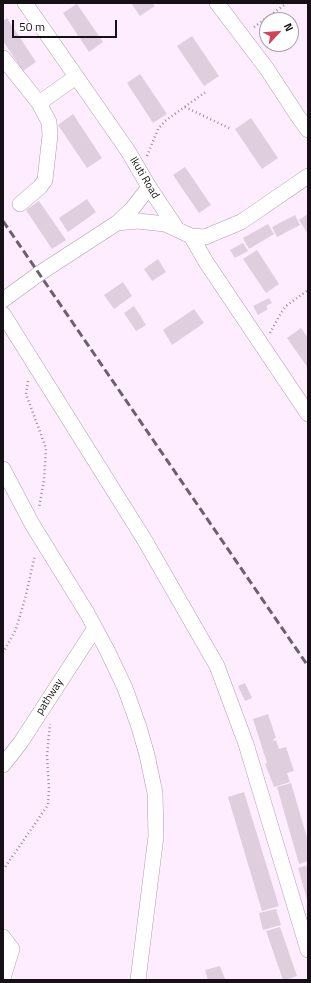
<!DOCTYPE html>
<html>
<head>
<meta charset="utf-8">
<style>
	body { margin:0 }
	#map { position:relative; width:311px; height:983px; overflow:hidden; background:#feedfe; font-family:"Titillium Web",sans-serif }
	canvas { display:block }
	.frame { position:absolute; inset:0; border:4px solid #161117; pointer-events:none }
	.north { position:absolute; left:259px; top:12px; width:40px; height:40px; box-sizing:border-box; background:#fff; border:1px solid #a2a0a2; border-radius:50%; rotate:64deg; font-size:11px; font-weight:700; line-height:16px; text-align:center; color:#161117 }
	.north::after { content:''; display:block; margin:auto; width:14px; height:18px; background:#d3435b; clip-path:polygon(50% 0,100% 100%,50% 72%,0 100%) }
	.scale { position:absolute; left:12px; top:20px; width:105px; height:18px; box-sizing:border-box; border:2px solid #161117; border-top:0; padding-left:5px; font-size:12px; line-height:14px; white-space:nowrap; color:#161117; -webkit-text-stroke:3px #fff; paint-order:stroke }
</style>
</head>
<body>
<div id="map">
<canvas width="311" height="983"></canvas>
<div class="frame"></div>
<div class="north">N</div>
<div class="scale">50 m</div>
</div>
<script>
const g = document.querySelector('canvas').getContext('2d');
g.lineJoin = 'round';
function fill(path, color) { g.fillStyle = color; g.fill(path, 'evenodd'); }
const shape = rows => new Path2D(rows.map(r => 'M' + r).join(''));
function trace(path, color, width, dash) { g.strokeStyle = color; g.lineWidth = width; g.lineCap = dash ? 'butt' : 'round'; g.setLineDash(dash || []); g.stroke(path); }
function write(font, color, halo, rows, align = 'center') {
  g.font = font + ' "Titillium Web",sans-serif'; g.lineWidth = 3.5; g.setLineDash([]); g.textBaseline = 'middle'; g.strokeStyle = halo; g.fillStyle = color; for (const [text, x, y, turn = 0] of rows) {
    g.save(); g.translate(x, y); g.rotate((+turn || 0) * Math.PI / 180); g.textAlign = isNaN(turn) ? turn : align; if (halo) g.strokeText(text, 0, 0); g.fillText(text, 0, 0); g.restore();
  }
}
fill(shape([
	[131,3,152,3,155,6,140,16],
	[77,4,103,42,89,52,63,13],
	[7,18,36,62,23,71,3,41,3,21],
	[192,36,219,76,204,86,177,46],
	[140,74,167,114,153,123,127,83],
	[73,114,102,158,87,168,58,125],
	[251,118,278,158,262,169,235,129],
	[185,167,211,205,199,213,173,175],
	[87,199,96,212,68,232,59,218],
	[39,201,66,240,52,249,26,210],
	[308,214,308,234,299,220],
	[295,215,300,225,277,237,272,227],
	[268,224,274,234,249,249,243,238],
	[243,243,248,251,235,258,230,250],
	[257,250,279,284,266,293,243,259],
	[158,259,166,272,152,281,144,269],
	[123,282,132,296,114,309,104,295],
	[269,298,272,303,266,306,268,309,258,315,253,306],
	[134,306,146,325,136,331,124,313],
	[194,309,204,323,172,345,163,330],
	[301,328,308,338,308,368,287,338],
	[245,683,252,698,245,701,238,686],
	[268,714,276,738,273,739,274,741,276,740,279,749,286,747,294,771,287,773,290,782,274,787,265,764,267,763,253,719],
	[291,783,308,841,308,861,299,864,277,787],
	[244,792,279,906,262,911,228,797],
	[308,865,308,903,298,868],
	[276,909,281,925,263,930,259,913],
	[280,927,297,976,286,980,283,980,266,931],
	[220,966,225,979,208,980,205,970]
]), '#decede');
const minor = shape([
	[25,3,128,151,149,187,177,229],
	[217,3,267,69,299,118,308,130],
	[3,58,39,103,49,122,50,135,45,180,40,187,20,204],
	[39,103,76,77],
	[117,223,132,209,149,187],
	[191,236,206,262,308,414],
	[3,300,40,273,117,223,138,221,165,224,191,236,205,237,241,222,308,176],
	[3,314,144,539,217,666,246,744,308,950],
	[3,469,32,524,87,613,107,650,125,688,139,727,147,755,155,793,156,836,138,980],
	[3,765,21,742,95,628],
	[3,937,12,949,3,978]
]);
trace(minor, '#ad9eae', 16);
trace(shape([
	[254,27,287,3],
	[185,107,231,129],
	[147,156,158,129,165,121,207,91],
	[270,333,281,313,286,306,308,290],
	[28,381,26,394,46,448,44,480,39,508],
	[3,653,16,629,25,599,35,555],
	[3,870,48,805,49,789,47,756,50,724]
]), '#9a8e9a', 2.5, [1, 3]);
trace(minor, '#fff', 15);
trace(shape([
	[3,221,308,666]
]), '#6b616b', 3, [8, 4]);
write('11px', '#161117', '#fff', [
	["Ikuti Road",144,178,59],
	["pathway",50,697,-57]
]);
</script>
</body>
</html>
